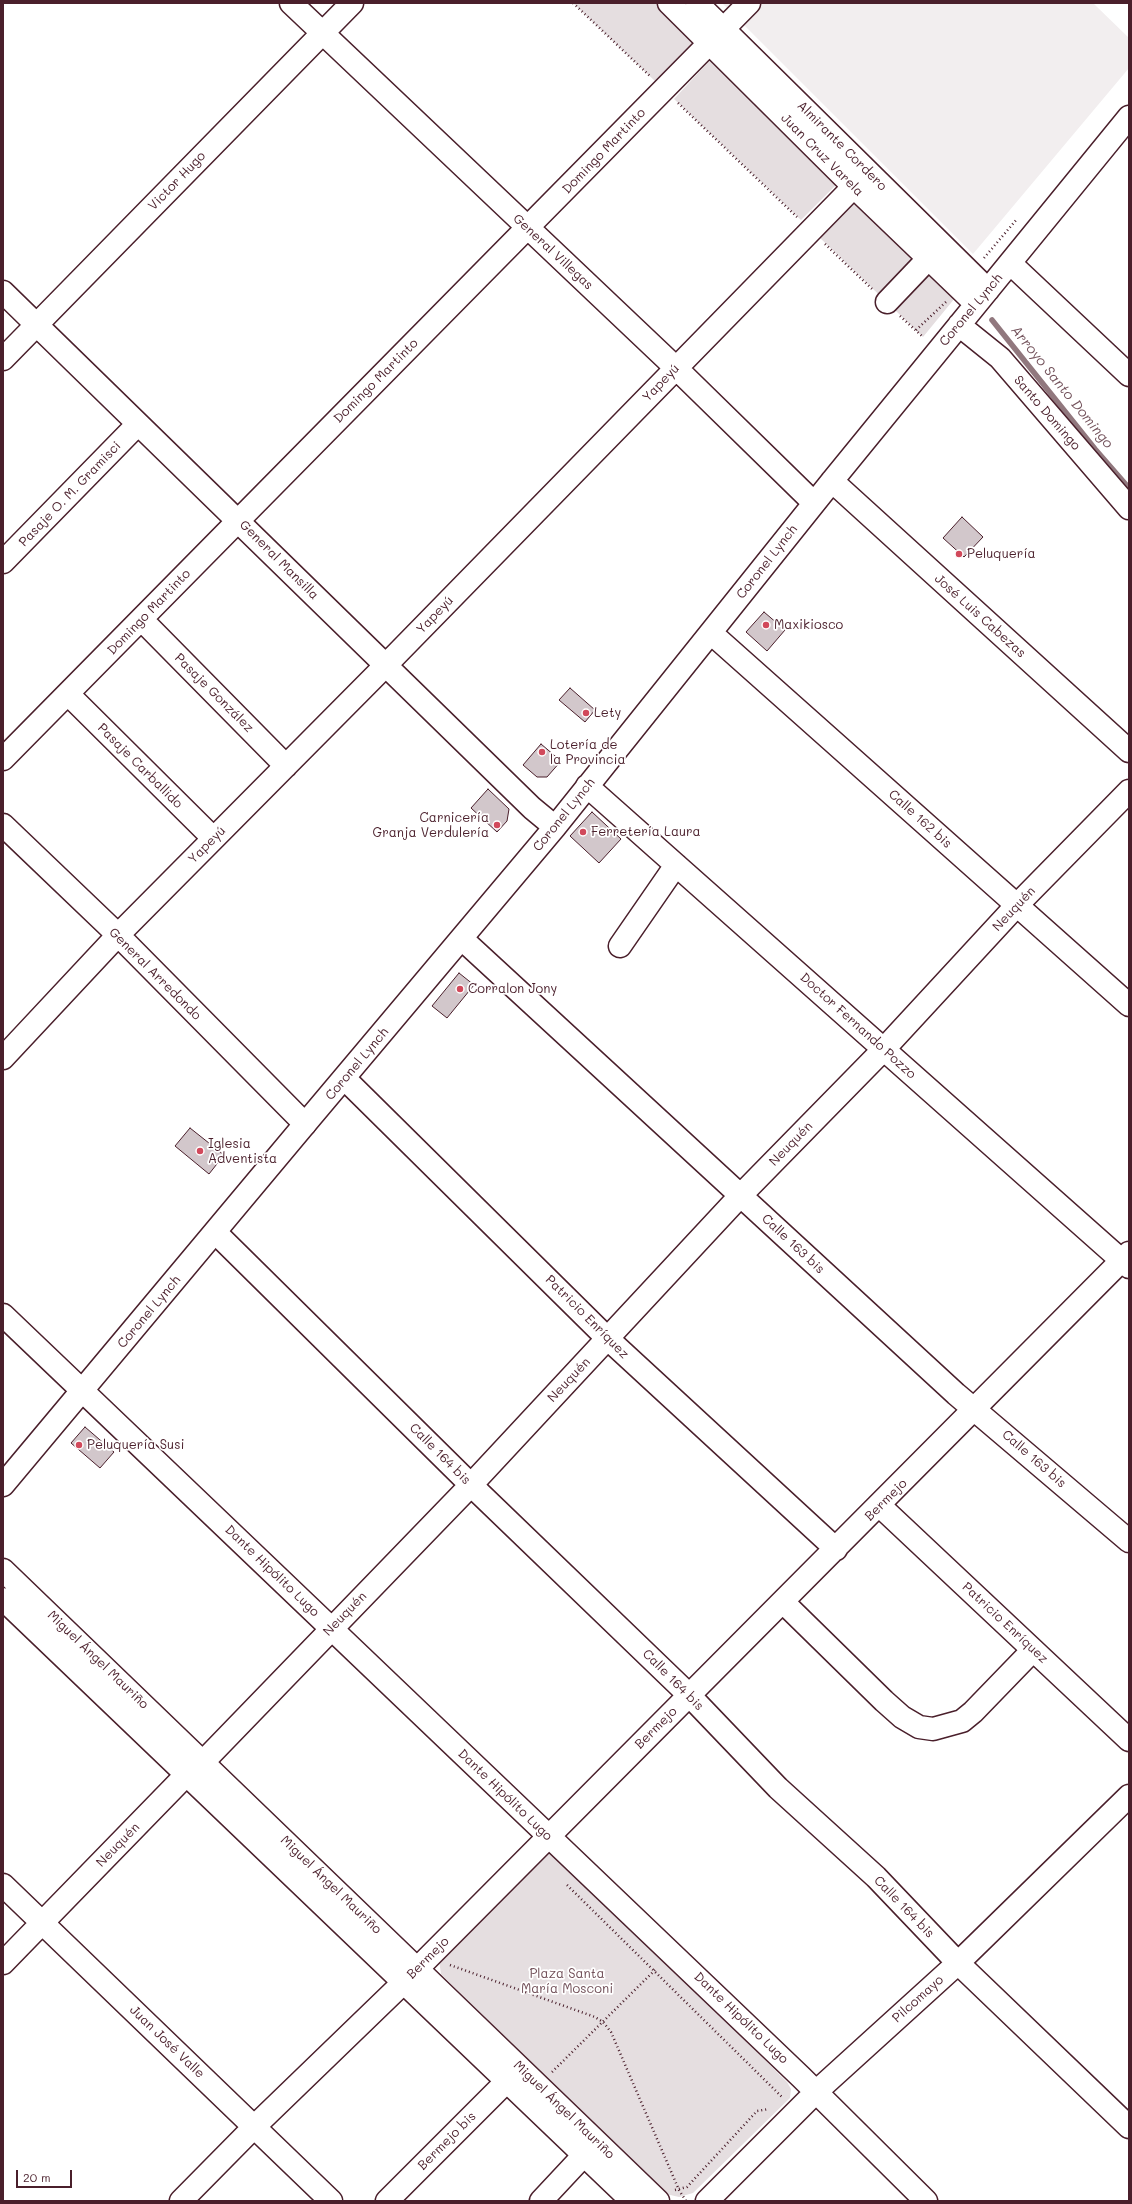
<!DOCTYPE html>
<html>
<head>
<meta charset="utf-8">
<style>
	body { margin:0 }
	#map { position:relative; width:1132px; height:2204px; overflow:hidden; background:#fff; font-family:Mali,sans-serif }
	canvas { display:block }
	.frame { position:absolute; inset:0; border:4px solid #4a1f2b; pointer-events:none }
	.scale { position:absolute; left:16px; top:2170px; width:56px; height:18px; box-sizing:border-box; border:2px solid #4a1f2b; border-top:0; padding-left:5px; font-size:12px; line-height:14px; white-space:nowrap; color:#4a1f2b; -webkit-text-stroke:3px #fff; paint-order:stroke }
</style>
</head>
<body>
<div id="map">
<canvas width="1132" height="2204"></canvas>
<div class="frame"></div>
<div class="scale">20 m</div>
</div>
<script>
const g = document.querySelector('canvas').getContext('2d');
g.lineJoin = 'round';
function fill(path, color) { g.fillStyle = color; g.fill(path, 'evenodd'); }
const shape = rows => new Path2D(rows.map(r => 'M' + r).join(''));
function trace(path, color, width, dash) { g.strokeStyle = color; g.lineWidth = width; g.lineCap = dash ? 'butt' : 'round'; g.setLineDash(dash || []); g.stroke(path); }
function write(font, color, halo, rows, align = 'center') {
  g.font = font + ' Mali,sans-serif'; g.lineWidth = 3.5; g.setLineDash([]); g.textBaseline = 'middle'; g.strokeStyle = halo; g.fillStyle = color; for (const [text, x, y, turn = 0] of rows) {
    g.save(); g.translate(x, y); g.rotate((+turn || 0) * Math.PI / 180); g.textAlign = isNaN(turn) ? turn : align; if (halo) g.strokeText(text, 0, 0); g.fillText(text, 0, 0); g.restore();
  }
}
fill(shape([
	[722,3,1093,3,1129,38,1129,68,973,254]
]), '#f2eeef');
fill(shape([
	[573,3,659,3,697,41,656,82],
	[714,56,839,182,801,220,674,99],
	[858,200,955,298,923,337,819,237],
	[548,1850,555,1851,787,2082,791,2089,790,2098,693,2193,679,2197,666,2194,441,1974,439,1960]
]), '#e5dee0');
trace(shape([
	[992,320,1095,449,1129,488]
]), '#91787e', 5.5);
const building = shape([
	[962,517,983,537,964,557,943,538,962,517],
	[764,612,785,630,767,651,746,632,764,612],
	[570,688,595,710,585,722,559,700,570,688],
	[541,744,561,761,547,777,537,777,523,765,541,744],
	[488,789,509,809,507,821,497,832,471,808,488,789],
	[592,812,621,839,599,863,570,836,592,812],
	[459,973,474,985,447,1018,432,1006,459,973],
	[190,1128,224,1155,209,1174,175,1146,190,1128],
	[85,1427,114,1452,100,1468,71,1443,85,1427]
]);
fill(building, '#d2c7cb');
trace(building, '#4a1f2b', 1);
const minor = shape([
	[291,3,676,368,814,503],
	[669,3,853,186,976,304],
	[697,3,988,290],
	[1010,263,1129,375],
	[3,292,532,808,555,827],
	[887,302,928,259],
	[959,325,1000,358,1129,508],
	[3,359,352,3],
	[832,481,1129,751],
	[3,562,137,425],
	[142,620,286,766],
	[711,633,1129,1005],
	[68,694,213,838],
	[3,759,749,3],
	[587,786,1129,1267],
	[3,825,118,935,305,1124,555,827,832,481,1129,117],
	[462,939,956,1394,1129,1541],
	[620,946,676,865],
	[3,1058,118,935,385,666,868,172],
	[345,1079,607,1338,836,1549],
	[216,1233,471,1485,689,1695,778,1788,876,1877,958,1963,1129,2127],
	[3,1315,801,2077,926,2201],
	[880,1506,1129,1740],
	[783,1602,884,1701,902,1717,919,1727,933,1729,962,1721,973,1712,1033,1650],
	[3,1885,331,2201],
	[3,1963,187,1774,204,1761,471,1485,740,1196,884,1049,1017,905,1129,791],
	[181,2201,255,2126,404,1982,1129,1253],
	[387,2201,507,2081],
	[541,2201,584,2155],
	[707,2201,817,2091,958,1963,1129,1796]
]);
const major = shape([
	[3,1485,305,1124],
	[3,1570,658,2201],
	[3,1599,632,2201]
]);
trace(minor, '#4a1f2b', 25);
trace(major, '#4a1f2b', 25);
trace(shape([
	[573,3,650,76],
	[678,103,797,217],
	[825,244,872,289],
	[984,258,1017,219],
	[900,316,923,337],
	[916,330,946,302],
	[567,1885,783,2098],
	[450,1965,595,2017,603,2022,611,2032,679,2190,686,2201],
	[552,2072,655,1970],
	[675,2190,687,2187,757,2111,769,2109]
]), '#4a1f2b', 2.5, [1, 3]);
trace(minor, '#fff', 22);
trace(major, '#fff', 22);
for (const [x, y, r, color] of [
	[959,554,4,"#d1495b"],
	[766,625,4,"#d1495b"],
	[586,713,4,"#d1495b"],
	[542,752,4,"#d1495b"],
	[497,825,4,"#d1495b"],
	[583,832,4,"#d1495b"],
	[460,989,4,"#d1495b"],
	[200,1151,4,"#d1495b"],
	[79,1445,4,"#d1495b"]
]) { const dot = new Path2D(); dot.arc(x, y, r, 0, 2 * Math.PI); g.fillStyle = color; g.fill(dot); trace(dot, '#fff', 1.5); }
write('13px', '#4a1f2b', '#fff', [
	["Almirante Cordero",842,146,45],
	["Domingo Martinto",604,151,-46],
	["Juan Cruz Varela",822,155,45],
	["Victor Hugo",177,181,-46],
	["General Villegas",553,252,43],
	["Coronel Lynch",971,310,-50],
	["Domingo Martinto",376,381,-45],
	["Yapeyú",661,383,-46],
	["Santo Domingo",1047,413,49],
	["Pasaje O. M. Gramisci",70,494,-46],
	["General Mansilla",279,560,45],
	["Coronel Lynch",767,562,-52],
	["Domingo Martinto",149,612,-46],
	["Yapeyú",435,615,-46],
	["José Luis Cabezas",980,616,42],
	["Pasaje González",214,693,45],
	["Pasaje Carballido",140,766,45],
	["Coronel Lynch",564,815,-51],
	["Calle 162 bis",920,819,42],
	["Yapeyú",207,845,-45],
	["Neuquén",1014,909,-47],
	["General Arredondo",155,974,45],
	["Doctor Fernando Pozzo",858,1026,42],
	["Coronel Lynch",357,1064,-50],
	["Neuquén",791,1144,-46],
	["Calle 163 bis",793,1244,43],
	["Coronel Lynch",149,1312,-50],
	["Patricio Enríquez",587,1317,45],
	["Neuquén",569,1380,-47],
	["Calle 164 bis",440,1454,45],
	["Calle 163 bis",1034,1459,41],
	["Bermejo",886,1500,-45],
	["Dante Hipólito Lugo",272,1571,44],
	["Neuquén",345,1614,-46],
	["Patricio Enríquez",1005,1623,43],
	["Miguel Ángel Mauriño",98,1660,44],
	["Calle 164 bis",673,1680,45],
	["Bermejo",656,1728,-45],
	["Dante Hipólito Lugo",505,1795,44],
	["Neuquén",118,1845,-46],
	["Miguel Ángel Mauriño",331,1885,44],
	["Calle 164 bis",904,1907,46],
	["Bermejo",428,1958,-45],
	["Pilcomayo",918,1999,-42],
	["Dante Hipólito Lugo",741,2018,44],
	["Juan José Valle",167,2042,44],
	["Miguel Ángel Mauriño",564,2110,44],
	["Bermejo bis",447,2141,-45]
]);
write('13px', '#4a1f2b', '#fff', [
	["Peluquería",967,554],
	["Maxikiosco",774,625],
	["Lety",594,713],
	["Lotería de",550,745],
	["la Provincia",550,760],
	["Carnicería",489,818,"right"],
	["Granja Verdulería",489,833,"right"],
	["Ferretería Laura",591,832],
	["Corralon Jony",468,989],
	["Iglesia",208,1144],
	["Adventista",208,1159],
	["Peluquería Susi",87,1445]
], 'left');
write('13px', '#714f58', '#fff', [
	["Plaza Santa",567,1974],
	["María Mosconi",567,1989]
]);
write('italic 14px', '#74535c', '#fff', [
	["Arroyo Santo Domingo",1062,387,51]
]);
</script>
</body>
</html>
